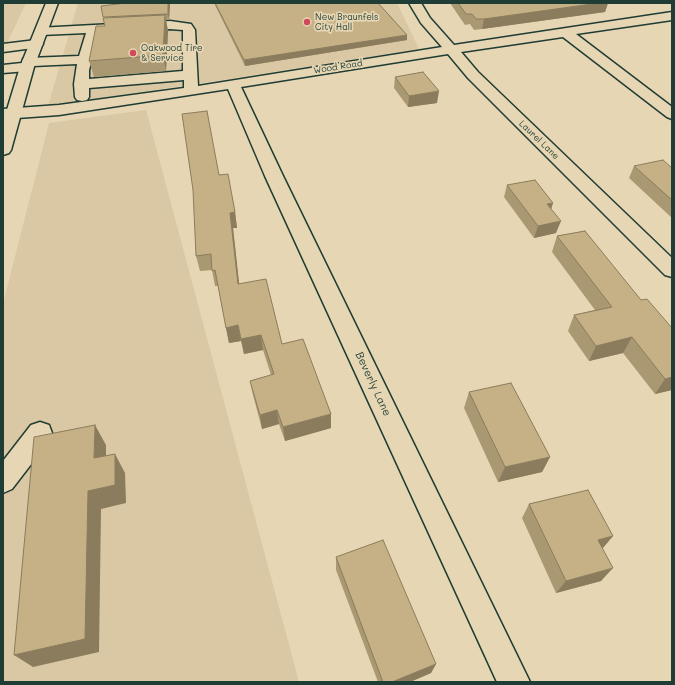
<!DOCTYPE html>
<html>
<head>
<meta charset="utf-8">
<style>
	body { margin:0 }
	#map { position:relative; width:675px; height:685px; overflow:hidden; background:#e7d6b3; font-family:Mali,sans-serif }
	canvas { display:block }
	.frame { position:absolute; inset:0; border:4px solid #1f3d34; pointer-events:none }
</style>
</head>
<body>
<div id="map">
<canvas width="675" height="685"></canvas>
<div class="frame"></div>
</div>
<script>
const g = document.querySelector('canvas').getContext('2d');
g.lineJoin = 'round';
function fill(path, color) { g.fillStyle = color; g.fill(path, 'evenodd'); }
const shape = rows => new Path2D(rows.map(r => 'M' + r).join(''));
function trace(path, color, width, dash) { g.strokeStyle = color; g.lineWidth = width; g.lineCap = dash ? 'butt' : 'round'; g.setLineDash(dash || []); g.stroke(path); }
function write(font, color, halo, rows, align = 'center') {
  g.font = font + ' Mali,sans-serif'; g.lineWidth = 3.5; g.setLineDash([]); g.textBaseline = 'middle'; g.strokeStyle = halo; g.fillStyle = color; for (const [text, x, y, turn = 0] of rows) {
    g.save(); g.translate(x, y); g.rotate((+turn || 0) * Math.PI / 180); g.textAlign = isNaN(turn) ? turn : align; if (halo) g.strokeText(text, 0, 0); g.fillText(text, 0, 0); g.restore();
  }
}
fill(shape([
	[3,3,26,3,3,52],
	[78,3,397,3,419,49,216,81,48,106],
	[146,110,299,682,3,682,3,304,49,123]
]), '#d9c8a3');
const minor = shape([
	[409,3,421,3,430,18,454,45,672,12,672,20,576,34,672,107,672,119,667,117,563,37,461,52,478,72,672,258,672,277,665,275,468,78,448,54,241,87,283,176,530,682,497,682,265,176,228,89,59,115,3,119,3,109,59,105,184,88,184,80,89,88,89,97,87,100,82,101,77,100,75,97,74,84,77,64,33,66,32,70,27,71,3,73,3,65,22,63,23,59,28,58,79,56,86,33,41,35,37,34,35,31,37,28,170,21,191,24,195,30,198,86,442,47,421,23,409,3],
	[170,29,183,30,183,71,89,79,89,70,99,32,170,29],
	[36,40,41,41,43,44,41,47,3,52,3,44,36,40],
	[40,422,49,425,52,433,49,441,12,489,3,493,3,461,31,425,40,422]
]);
const major = shape([
	[46,3,58,3,34,67,11,150,9,153,3,155,3,123,20,67,46,3]
]);
trace(minor, '#1f3d34', 3);
trace(major, '#1f3d34', 3);
fill(minor, '#e7d6b3');
fill(major, '#e7d6b3');
fill(shape([
	[126,3,170,3,169,20,166,20,168,31,166,71,94,77,89,61,105,26],
	[214,3,378,3,407,35,407,40,245,66,215,5],
	[450,3,608,3,605,12,482,29,474,30,470,24,465,25],
	[395,77,437,103,408,107,394,88],
	[634,166,672,168,672,218,629,178],
	[219,175,235,212,237,228,233,228,239,284,282,344,331,428,285,441,279,424,262,429,253,395,250,381,271,375,263,350,244,354,241,341,229,343,218,286,215,286,212,270,200,271,196,256],
	[507,185,553,203,551,209,556,233,534,238,504,197],
	[585,231,672,390,655,394,623,353,589,361,568,331,574,315,595,310,552,252,557,236],
	[469,392,550,457,542,472,498,482,464,408],
	[529,504,613,536,602,549,601,581,556,593,522,518],
	[336,557,436,664,431,673,410,682,378,682,336,570]
]), '#a99872');
fill(shape([
	[168,3,170,3,169,20,168,14],
	[599,3,608,3,605,12,482,29,484,19],
	[165,15,168,31,166,71,163,55],
	[407,35,407,40,245,66,244,60],
	[439,91,437,103,408,107,409,96],
	[553,203,549,215,547,204],
	[235,212,237,228,233,228,241,300,238,284,230,213],
	[561,221,556,233,534,238,538,226],
	[238,325,241,341,229,343,226,328],
	[261,335,263,350,244,354,241,339],
	[632,337,623,353,589,361,596,346],
	[672,377,672,390,655,394,665,379],
	[277,410,279,424,262,429,260,415],
	[331,414,331,428,285,441,283,427],
	[95,425,106,445,106,477,94,458],
	[115,454,125,473,126,503,101,509,99,652,33,667,14,655,88,491],
	[550,457,542,472,498,482,505,467],
	[613,536,602,549,598,540],
	[613,568,601,581,556,593,566,581],
	[436,664,431,673,410,682,392,682]
]), '#8a7c5d');
const building = shape([
	[126,3,168,3,168,14,103,17,101,6,126,3],
	[215,3,378,3,407,35,244,60,215,3],
	[458,3,599,3,484,19,476,19,472,14,466,14,458,3],
	[165,15,163,55,89,61,96,26,105,26,103,18,165,15],
	[423,72,439,91,409,96,395,77,423,72],
	[207,111,219,175,228,174,235,212,230,213,238,284,266,279,282,344,303,339,331,414,283,427,277,410,260,415,250,381,274,374,261,335,241,339,238,325,226,328,215,270,212,271,211,254,196,256,193,190,182,114,207,111],
	[663,160,672,168,672,200,634,166,663,160],
	[535,180,553,203,547,204,561,221,538,226,507,185,535,180],
	[585,231,641,300,647,299,672,328,672,377,665,379,632,337,596,346,574,315,612,307,557,236,585,231],
	[511,383,550,457,505,467,469,392,511,383],
	[95,425,94,458,115,454,115,485,88,491,85,639,14,655,34,437,95,425],
	[588,490,613,536,598,540,613,568,566,581,529,504,588,490],
	[383,540,436,664,392,682,383,682,336,557,383,540]
]);
fill(building, '#c5b185');
trace(building, '#8a7c5d', 1);
for (const [x, y, r, color] of [
	[307,22,4,"#d1495b"],
	[133,53,4,"#d1495b"]
]) { const dot = new Path2D(); dot.arc(x, y, r, 0, 2 * Math.PI); g.fillStyle = color; g.fill(dot); trace(dot, '#e7d6b3', 1.5); }
write('9px', '#1f3d34', '#e7d6b3', [
	["New Braunfels",315,17],
	["City Hall",315,27],
	["Oakwood Tire",141,48],
	["& Service",141,58]
], 'left');
write('9px', '#1f3d34', '#e7d6b3', [
	["Wood Road",338,67,-9],
	["Laurel Lane",539,140,44]
]);
write('11px', '#1f3d34', '#e7d6b3', [
	["Beverly Lane",373,384,65]
]);
</script>
</body>
</html>
